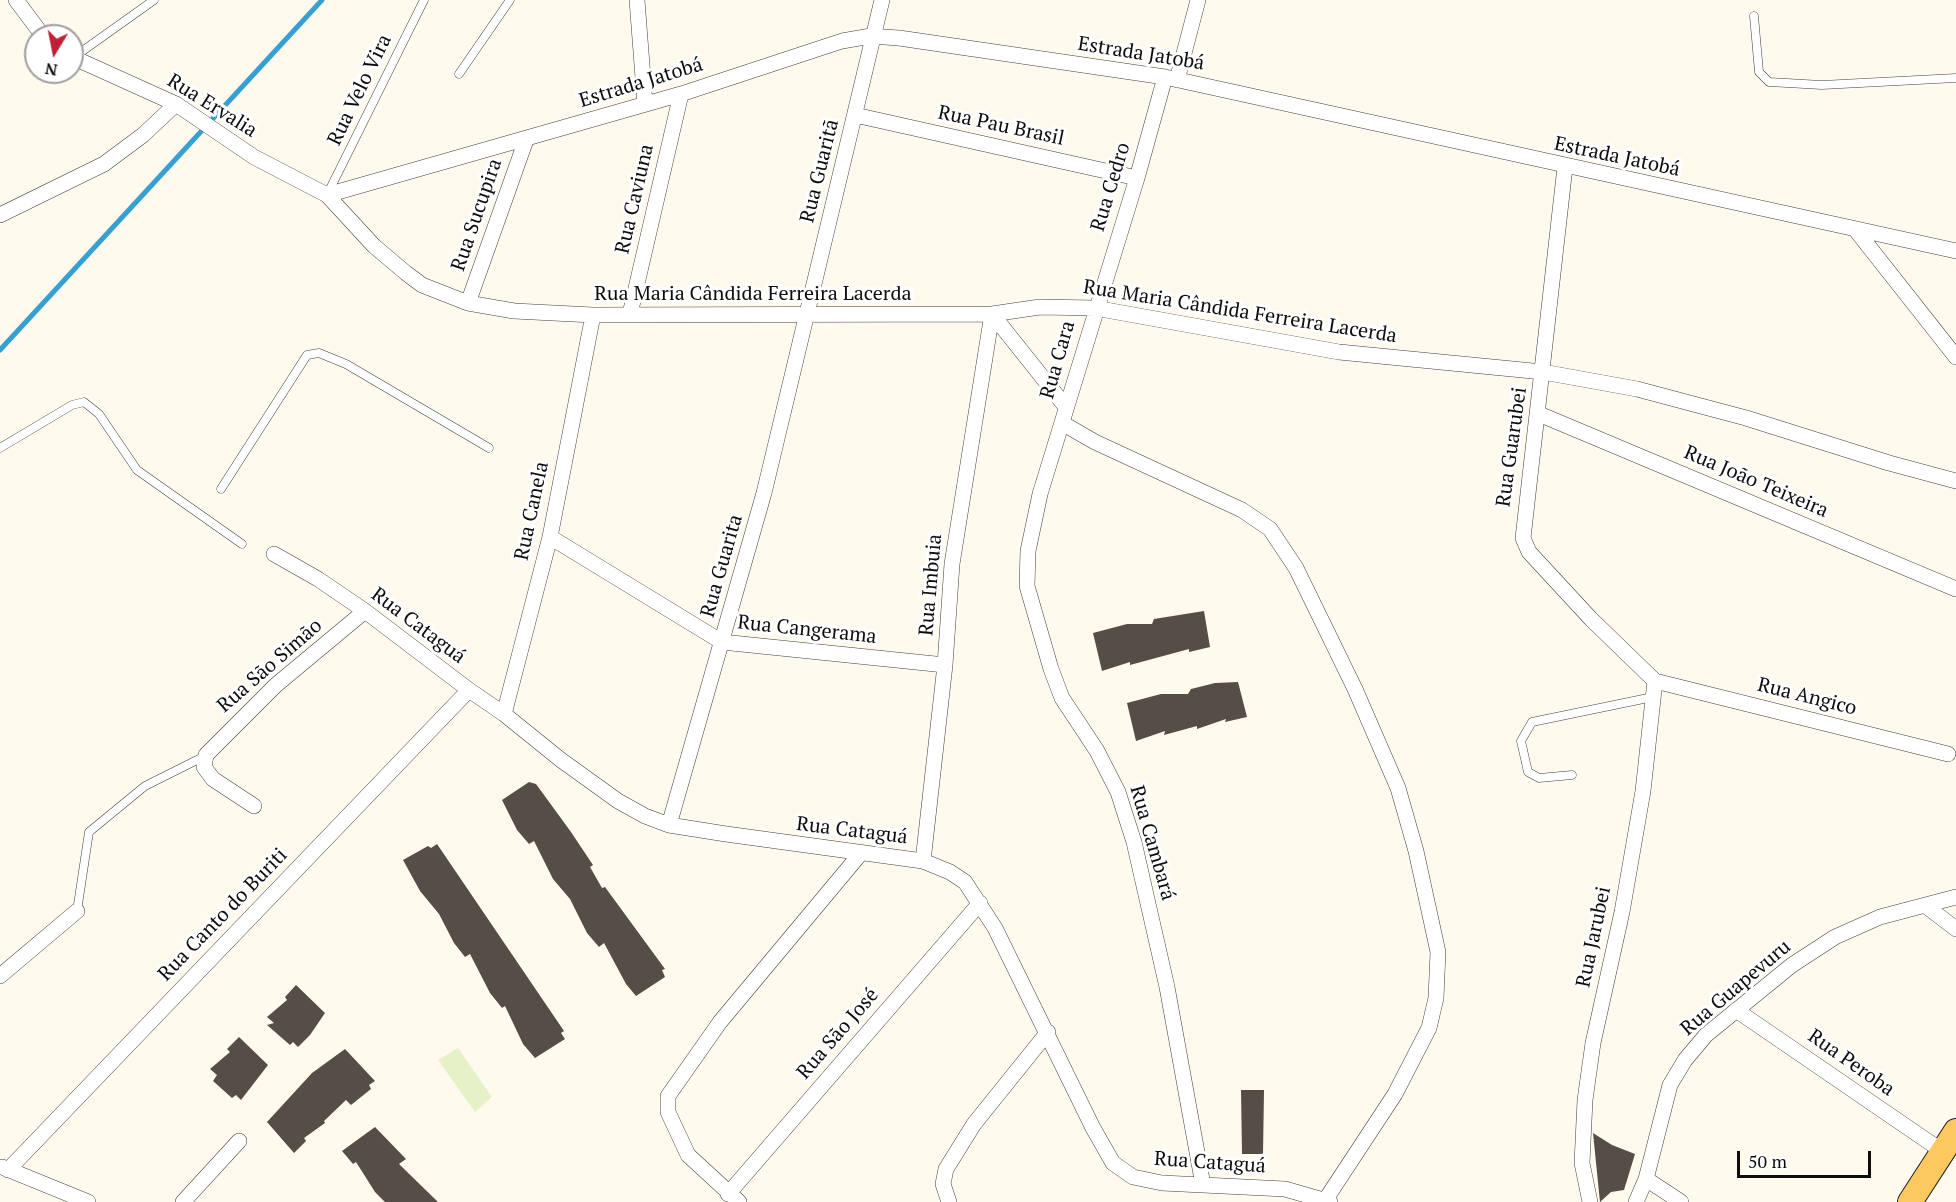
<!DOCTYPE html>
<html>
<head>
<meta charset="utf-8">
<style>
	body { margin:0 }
	#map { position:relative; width:1956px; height:1202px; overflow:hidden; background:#fffaed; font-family:"PT Serif",serif }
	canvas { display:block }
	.north { position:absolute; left:24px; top:24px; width:60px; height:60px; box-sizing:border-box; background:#fff; border:2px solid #9e9e9e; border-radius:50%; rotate:190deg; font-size:16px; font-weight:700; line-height:24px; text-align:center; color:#0d0d0d }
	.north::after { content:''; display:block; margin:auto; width:21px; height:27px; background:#c02137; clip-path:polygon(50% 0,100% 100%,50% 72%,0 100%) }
	.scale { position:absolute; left:1737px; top:1151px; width:134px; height:27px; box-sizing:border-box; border:3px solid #0d0d0d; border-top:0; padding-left:8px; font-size:18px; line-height:21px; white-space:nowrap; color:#0d0d0d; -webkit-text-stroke:4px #fff; paint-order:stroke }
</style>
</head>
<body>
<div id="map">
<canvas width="1956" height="1202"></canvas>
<div class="north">N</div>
<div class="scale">50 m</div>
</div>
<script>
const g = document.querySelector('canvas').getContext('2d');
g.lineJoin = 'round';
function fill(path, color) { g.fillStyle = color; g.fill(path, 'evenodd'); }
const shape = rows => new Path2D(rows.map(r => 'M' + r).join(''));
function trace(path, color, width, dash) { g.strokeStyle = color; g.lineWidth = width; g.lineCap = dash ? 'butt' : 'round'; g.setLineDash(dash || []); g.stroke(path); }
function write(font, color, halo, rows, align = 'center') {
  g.font = font + ' "PT Serif",serif'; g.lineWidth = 6; g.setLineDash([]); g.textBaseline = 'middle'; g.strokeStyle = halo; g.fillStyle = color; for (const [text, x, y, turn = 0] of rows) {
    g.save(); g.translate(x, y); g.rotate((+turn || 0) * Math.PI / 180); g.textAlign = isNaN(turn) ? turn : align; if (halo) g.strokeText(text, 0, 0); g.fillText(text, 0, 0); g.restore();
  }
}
fill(shape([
	[458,1048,492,1097,475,1112,438,1060]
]), '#e6f1c7');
trace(shape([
	[0,350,322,0]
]), '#35a0d1', 5);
fill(shape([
	[1204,611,1210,647,1189,652,1189,649,1130,665,1130,662,1102,671,1093,633,1127,624,1152,624,1154,619],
	[1238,682,1247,717,1225,722,1226,719,1197,729,1197,726,1164,735,1165,731,1136,741,1127,703,1161,694,1188,694,1191,689,1215,683],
	[529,782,536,784,571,832,593,865,590,867,602,888,605,887,665,969,662,970,665,977,636,996,626,984,604,943,599,947,587,933,570,899,553,879,534,841,529,844,517,830,502,800],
	[437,844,564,1031,561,1033,565,1039,535,1058,523,1044,505,1006,502,1008,490,993,470,954,465,957,454,943,439,914,420,891,403,860,428,846,431,848],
	[296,985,325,1013,310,1035,298,1047,293,1042,290,1045,267,1025,274,1023,267,1017,287,1000,285,997],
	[239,1037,268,1065,241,1100,236,1095,232,1098,213,1081,217,1075,210,1069,230,1052,227,1049],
	[345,1049,375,1081,369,1085,371,1089,351,1105,346,1100,324,1121,325,1123,304,1138,306,1141,294,1153,267,1122,312,1073],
	[1241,1090,1264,1090,1263,1154,1242,1154],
	[375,1127,406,1159,399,1164,438,1202,385,1202,375,1192,356,1162,353,1164,342,1151],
	[1593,1133,1612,1145,1635,1154,1624,1190,1611,1192,1600,1202]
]), '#564d49');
const lane = shape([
	[1754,16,1759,72,1769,82,1822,85,1956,78],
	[74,57,154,0],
	[459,74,510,0],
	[327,195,424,0],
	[0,448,72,405,84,402,99,414,137,470,242,544],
	[221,489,307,355,319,353,346,364,489,448],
	[1572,775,1539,778,1528,772,1521,741,1532,722,1653,697],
	[77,911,89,832,145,786,205,756]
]);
const street = shape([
	[16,0,43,36],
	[637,0,645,104],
	[72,57,176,104,254,157,327,195,374,246,406,273,422,285,468,303,514,311,593,315,992,314,1040,307,1095,308,1339,352,1543,372,1637,389,1746,418,1889,463,1956,481],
	[1165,77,1137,178,1040,494,1028,551,1027,586,1051,669,1062,698,1097,751,1118,792,1134,842,1167,987,1203,1185],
	[1177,80,1198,0],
	[855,115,1137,178],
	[1565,167,1523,538,1529,552,1591,619,1655,681],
	[327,195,681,94,842,41,871,36,899,38,1165,77,1956,251],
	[0,215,104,164,143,135,176,104],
	[1855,229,1956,357],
	[468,303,526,140],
	[630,314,681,94],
	[992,314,1066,407],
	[1539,414,1956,589],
	[1062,423,1095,442,1242,510,1270,529,1296,568,1355,689,1398,788,1416,851,1438,952,1436,998,1429,1028,1395,1094,1324,1202],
	[550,537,722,642,945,665],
	[274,554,318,579,365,611,469,690,504,714,561,760,618,801,645,816,669,825,726,834,923,861,950,872,965,882,995,928,1093,1128,1113,1163,1133,1177,1162,1183,1285,1189,1330,1202],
	[1655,681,1948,754],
	[504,714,550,537,593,315],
	[254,806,213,779,204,767,206,755,276,685,365,611],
	[669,825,764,493,882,0],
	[923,861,945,665,952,564,992,314],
	[1926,906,1956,929],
	[0,976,77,911],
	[1736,1010,1942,1151],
	[2,1167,88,1202],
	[8,1170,469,690],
	[1646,1179,1681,1202],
	[728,1194,980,903],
	[183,1202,239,1141],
	[739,1202,688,1155,668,1112,668,1096,720,1022,861,853],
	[949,1202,943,1184,946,1169,974,1124,1048,1032],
	[1590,1202,1582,1163,1585,1100,1593,1043,1622,912,1643,791,1655,681],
	[1636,1202,1646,1179,1670,1085,1685,1060,1706,1035,1792,965,1835,937,1880,917,1956,897]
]);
const primary = shape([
	[1910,1202,1956,1131]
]);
trace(lane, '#404040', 9);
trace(street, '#404040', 16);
trace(primary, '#1e1e1e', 26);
trace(lane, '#fff', 8);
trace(street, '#fff', 15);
trace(primary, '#fcc860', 24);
write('20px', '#0d0d0d', '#fff', [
	["Estrada Jatobá",1141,54,9],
	["Estrada Jatobá",641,83,-17],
	["Rua Velo Vira",360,90,-64],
	["Rua Ervalia",212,106,32],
	["Rua Pau Brasil",1001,126,12],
	["Estrada Jatobá",1617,157,12],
	["Rua Guaritã",820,171,-76],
	["Rua Cedro",1111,187,-73],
	["Rua Caviuna",635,199,-77],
	["Rua Sucupira",477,215,-71],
	["Rua Maria Cândida Ferreira Lacerda",753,294],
	["Rua Maria Cândida Ferreira Lacerda",1240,312,9],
	["Rua Cara",1058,360,-74],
	["Rua Guarubei",1512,447,-82],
	["Rua João Teixeira",1756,482,23],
	["Rua Canela",532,511,-78],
	["Rua Guarita",722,566,-74],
	["Rua Imbuia",931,585,-85],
	["Rua Cataguá",418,626,37],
	["Rua Cangerama",807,630,6],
	["Rua São Simão",270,666,-41],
	["Rua Angico",1807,697,14],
	["Rua Cataguá",852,831,7],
	["Rua Cambará",1152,843,74],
	["Rua Canto do Buriti",223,915,-46],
	["Rua Jarubei",1594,937,-78],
	["Rua Guapevuru",1736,988,-40],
	["Rua São José",838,1034,-49],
	["Rua Peroba",1851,1063,35],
	["Rua Cataguá",1210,1163,4]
]);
</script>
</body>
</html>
